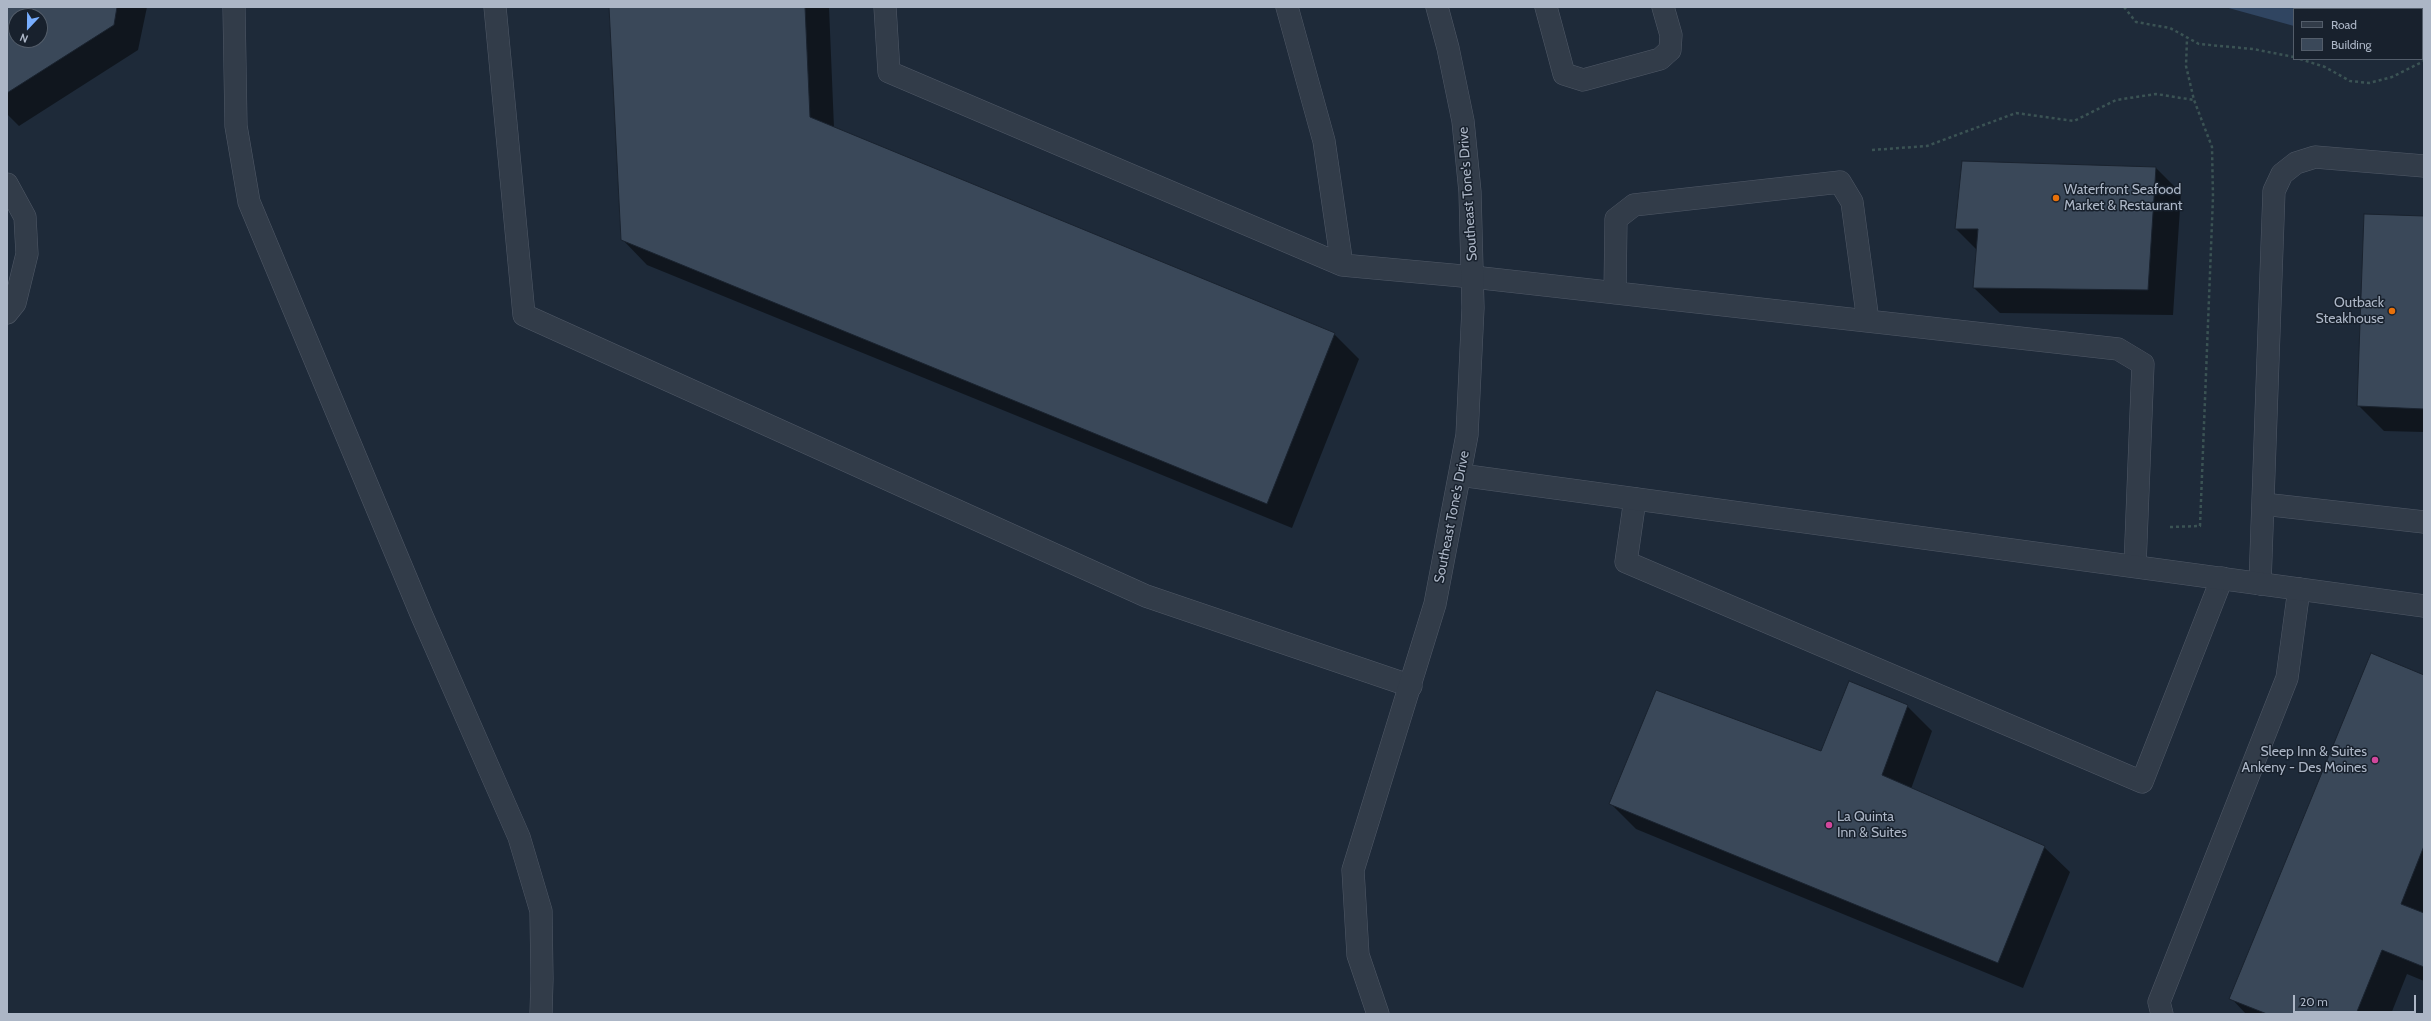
<!DOCTYPE html>
<html>
<head>
<meta charset="utf-8">
<style>
	body { margin:0 }
	#map { position:relative; width:2431px; height:1021px; overflow:hidden; background:#1e2a39; font-family:Cabin,sans-serif }
	canvas { display:block }
	.frame { position:absolute; inset:0; border:8px solid #acb6c6; pointer-events:none }
	.legend { position:absolute; left:2293px; top:8px; width:130px; height:52px; box-sizing:border-box; background:#18212d; border:1px solid #535d6a; margin:0; padding:5px 7px; list-style:none; font-size:12px; color:#acb6c6 }
	.legend li { display:flex; align-items:center; gap:8px; height:20px }
	.legend b { width:20px; border:1px solid #535d6a }
	.north { position:absolute; left:8px; top:8px; width:40px; height:40px; box-sizing:border-box; background:#18212d; border:1px solid #535d6a; border-radius:50%; rotate:202deg; font-size:11px; font-weight:700; line-height:16px; text-align:center; color:#acb6c6 }
	.north::after { content:''; display:block; margin:auto; width:14px; height:18px; background:#78aeff; clip-path:polygon(50% 0,100% 100%,50% 72%,0 100%) }
	.scale { position:absolute; left:2293px; top:995px; width:123px; height:18px; box-sizing:border-box; border:2px solid #acb6c6; border-top:0; padding-left:5px; font-size:12px; line-height:14px; white-space:nowrap; color:#acb6c6; -webkit-text-stroke:3px #18212d; paint-order:stroke }
</style>
</head>
<body>
<div id="map">
<canvas width="2431" height="1021"></canvas>
<div class="frame"></div>
<ul class="legend">
<li><b style="height:5px;background:#323c49"></b>Road</li>
<li><b style="height:11px;background:#3a4859"></b>Building</li>
</ul>
<div class="north">N</div>
<div class="scale">20 m</div>
</div>
<script>
const g = document.querySelector('canvas').getContext('2d');
g.lineJoin = 'round';
function fill(path, color) { g.fillStyle = color; g.fill(path, 'evenodd'); }
const shape = rows => new Path2D(rows.map(r => 'M' + r).join(''));
function trace(path, color, width, dash) { g.strokeStyle = color; g.lineWidth = width; g.lineCap = dash ? 'butt' : 'round'; g.setLineDash(dash || []); g.stroke(path); }
function write(font, color, halo, rows, align = 'center') {
  g.font = font + ' Cabin,sans-serif'; g.lineWidth = 3; g.setLineDash([]); g.textBaseline = 'middle'; g.strokeStyle = halo; g.fillStyle = color; for (const [text, x, y, turn = 0] of rows) {
    g.save(); g.translate(x, y); g.rotate((+turn || 0) * Math.PI / 180); g.textAlign = isNaN(turn) ? turn : align; if (halo) g.strokeText(text, 0, 0); g.fillText(text, 0, 0); g.restore();
  }
}
fill(shape([
	[2225,7,2424,7,2424,23,2422,23,2422,9,2294,9,2294,26]
]), '#304561');
fill(shape([
	[7,7,147,7,138,50,19,126,7,114],
	[16,16,40,16,40,40,16,40],
	[610,7,829,7,834,128,1334,334,1359,359,1292,528,647,265,622,239],
	[2156,168,2181,193,2173,315,2000,313,1974,288,1977,250,1956,229],
	[2424,217,2424,432,2384,431,2358,405],
	[2424,676,2424,981,2407,974,2391,1014,2246,1014,2231,998],
	[1907,706,1932,731,1911,789,2044,847,2070,872,2023,988,1636,829,1611,804,1822,753]
]), '#0007');
const building = shape([
	[7,7,117,7,114,25,7,93,7,7],
	[16,16,40,16,40,40,16,40,16,16],
	[609,7,805,7,810,117,1335,333,1267,504,621,240,609,7],
	[1962,161,2156,167,2148,290,1973,288,1978,229,1955,229,1962,161],
	[2364,214,2424,216,2424,409,2357,406,2364,214],
	[2371,653,2424,675,2424,846,2401,904,2424,913,2424,967,2382,950,2356,1014,2267,1014,2229,999,2371,653],
	[1849,681,1908,705,1882,775,2045,846,1998,963,1609,804,1656,690,1821,751,1849,681]
]);
fill(building, '#3a4859');
trace(building, '#1a232f', 1);
const lane = shape([
	[234,7,236,126,249,202,422,616,519,837,541,911,542,979,541,1014],
	[495,7,524,315,1146,596,1411,686],
	[885,7,889,72,1342,265],
	[1287,7,1324,141,1342,265,1473,277,2118,349,2143,364,2135,566],
	[1546,7,1564,74,1583,80,1660,59,1670,50,1671,35,1663,7],
	[7,184,25,217,27,254,15,303,7,313],
	[1615,293,1616,219,1634,205,1840,182,1852,202,1868,321],
	[1635,499,1626,562,2142,782,2222,578],
	[2263,504,2424,522],
	[2260,584,2274,191,2282,174,2296,163,2315,157,2424,166],
	[2162,1014,2159,1002,2287,678,2299,589]
]);
const street = shape([
	[1460,475,2424,606],
	[1378,1014,1358,955,1353,870,1435,604,1467,435,1473,308,1470,192,1463,121,1448,48,1437,7]
]);
trace(lane, '#505967', 23);
trace(street, '#505967', 23);
trace(shape([
	[2124,7,2136,22,2170,28,2199,44,2253,49,2294,57],
	[2300,59,2325,67,2350,81,2369,83,2392,77,2424,61],
	[1872,150,1927,146,2016,113,2074,121,2116,100,2156,94,2194,100],
	[2170,527,2200,526,2213,197,2212,147,2194,100,2186,66,2187,39]
]), '#3b5354', 2.5, [3, 3]);
trace(lane, '#323c49', 22);
trace(street, '#323c49', 22);
for (const [x, y, r, color] of [
	[2056,198,4,"#e8710a"],
	[2392,311,4,"#e8710a"],
	[2375,760,4,"#d1479c"],
	[1829,825,4,"#d1479c"]
]) { const dot = new Path2D(); dot.arc(x, y, r, 0, 2 * Math.PI); g.fillStyle = color; g.fill(dot); trace(dot, '#18212d', 1.5); }
write('14px', '#acb6c6', '#18212d', [
	["Waterfront Seafood",2064,190],
	["Market & Restaurant",2064,206],
	["Outback",2384,303,"right"],
	["Steakhouse",2384,319,"right"],
	["Sleep Inn & Suites",2367,752,"right"],
	["Ankeny - Des Moines",2367,768,"right"],
	["La Quinta",1837,817],
	["Inn & Suites",1837,833]
], 'left');
write('14px', '#acb6c6', '#18212d', [
	["Southeast Tone's Drive",1468,194,-94],
	["Southeast Tone's Drive",1452,517,-79]
]);
</script>
</body>
</html>
